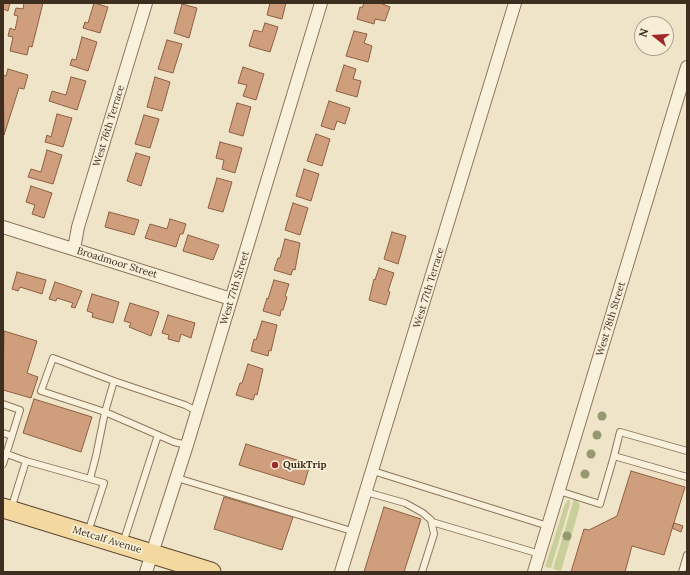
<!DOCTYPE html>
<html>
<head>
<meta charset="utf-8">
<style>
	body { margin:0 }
	#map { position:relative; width:690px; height:575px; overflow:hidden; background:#f0e4c8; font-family:Lora,serif }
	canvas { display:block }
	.frame { position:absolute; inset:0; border:4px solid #3d2e20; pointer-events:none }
	.north { position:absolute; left:634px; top:16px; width:40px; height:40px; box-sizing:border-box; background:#f7eed8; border:1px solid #ada18e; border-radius:50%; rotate:287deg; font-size:11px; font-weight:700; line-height:16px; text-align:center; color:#3d2e20 }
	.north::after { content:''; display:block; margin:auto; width:14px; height:18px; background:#9e2a2b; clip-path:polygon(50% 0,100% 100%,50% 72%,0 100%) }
</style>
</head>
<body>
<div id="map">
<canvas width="690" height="575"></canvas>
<div class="frame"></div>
<div class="north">N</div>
</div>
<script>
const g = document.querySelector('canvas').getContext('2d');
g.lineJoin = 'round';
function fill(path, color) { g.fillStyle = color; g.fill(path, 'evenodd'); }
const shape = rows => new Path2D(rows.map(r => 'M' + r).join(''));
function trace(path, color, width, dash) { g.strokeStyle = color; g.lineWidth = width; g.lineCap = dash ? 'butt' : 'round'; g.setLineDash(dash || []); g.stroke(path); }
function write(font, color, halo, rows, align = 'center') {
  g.font = font + ' Lora,serif'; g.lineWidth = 3.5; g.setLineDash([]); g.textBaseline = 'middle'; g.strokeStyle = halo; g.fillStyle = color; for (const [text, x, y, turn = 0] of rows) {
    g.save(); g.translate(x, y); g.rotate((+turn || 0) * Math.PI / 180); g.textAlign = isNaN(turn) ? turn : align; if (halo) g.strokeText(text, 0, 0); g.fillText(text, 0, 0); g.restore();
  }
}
fill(shape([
	[574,499,578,501,580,506,561,571,553,569],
	[568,500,570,500,570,504,551,568,545,567,565,504]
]), '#c9cf9b');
const building = shape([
	[3,3,10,3,8,11,3,9,3,3],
	[24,3,43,3,32,47,29,46,27,55,10,51,13,37,8,36,10,28,15,30,18,16,14,15,16,8,23,9,24,3],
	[94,3,108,7,100,33,83,28,85,22,88,23,94,3],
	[270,3,286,3,282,19,267,15,270,3],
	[364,3,380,3,390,7,385,21,375,19,374,24,357,19,360,7,362,8,364,3],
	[182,4,197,8,189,38,174,33,182,4],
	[265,23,278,27,270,52,249,46,254,30,262,32,265,23],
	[354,31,367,34,364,43,372,46,368,62,346,56,354,31],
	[82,37,97,42,88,71,70,65,72,59,76,60,82,37],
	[167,40,182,44,173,73,158,69,167,40],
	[344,65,356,69,353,79,361,81,357,97,336,91,344,65],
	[243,67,264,74,256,100,243,96,247,85,238,83,243,67],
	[8,69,28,75,24,89,19,88,4,135,3,75,6,76,8,69],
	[71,77,86,81,77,110,49,101,52,91,66,95,71,77],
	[155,77,170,82,162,111,147,107,155,77],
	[329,101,350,108,345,124,337,121,334,130,321,126,329,101],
	[237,103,251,107,243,136,229,132,237,103],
	[57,114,72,118,63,147,45,142,47,135,51,137,57,114],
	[144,115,159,119,150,148,135,144,144,115],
	[316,134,330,139,322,166,307,161,316,134],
	[220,142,242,148,235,173,222,169,224,160,216,158,220,142],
	[47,150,62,155,53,184,28,177,31,169,41,172,47,150],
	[136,153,150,157,141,186,127,181,136,153],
	[304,169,319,174,311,201,296,196,304,169],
	[217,178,232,182,223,212,208,208,217,178],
	[31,186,52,193,44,218,32,214,35,205,26,202,31,186],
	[293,203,308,208,300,235,285,230,293,203],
	[109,212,139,220,134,235,105,227,109,212],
	[170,219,186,224,183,234,180,234,176,247,145,238,150,224,167,229,170,219],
	[392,232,406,236,398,264,384,259,392,232],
	[188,235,219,245,213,260,183,251,188,235],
	[285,239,300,243,295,270,293,269,291,275,274,270,278,258,280,258,285,239],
	[379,268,394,273,388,291,390,292,386,305,369,300,374,279,375,280,379,268],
	[17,272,46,280,42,294,20,287,18,291,12,289,17,272],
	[274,280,289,284,285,296,287,297,283,310,281,310,280,316,263,311,267,298,268,299,274,280],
	[55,282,82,291,75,308,71,307,73,303,57,298,56,301,49,299,55,282],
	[92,294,119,302,113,323,92,317,93,313,87,311,92,294],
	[130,303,159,312,151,336,129,327,131,323,124,321,130,303],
	[168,315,195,323,191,338,181,334,179,342,168,339,169,335,162,333,168,315],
	[262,321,277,325,271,351,269,350,268,356,251,351,254,339,256,340,262,321],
	[4,331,37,341,27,373,38,377,31,398,3,390,4,331],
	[248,364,263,369,257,395,255,394,253,400,236,395,240,383,242,383,248,364],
	[34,399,92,417,81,452,23,433,34,399],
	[246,444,310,464,304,485,239,465,246,444],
	[631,471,685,487,664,555,632,546,625,572,571,572,584,529,589,530,617,516,631,471],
	[224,497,293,517,282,550,214,529,224,497],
	[384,507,421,519,404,572,364,572,384,507],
	[674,523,683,526,681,532,672,528,674,523]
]);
fill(building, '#cf9f7d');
trace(building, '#8d5f41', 1);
const service = shape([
	[114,381,105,412,41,391,53,358,114,381,185,405,197,411],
	[3,404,20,410,3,464],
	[3,433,12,436],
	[7,454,26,461],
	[614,456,620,432,687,451],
	[373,471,548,526],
	[177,478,355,532],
	[90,479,96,456,105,412,158,435],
	[559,491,600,504,614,456,687,477],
	[366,492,405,503,423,513,431,520,434,534,422,572],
	[11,509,26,461,90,479,104,483,88,532],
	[432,522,540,554],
	[123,543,158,435,174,442,187,445],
	[682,572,687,555]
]);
const minor = shape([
	[3,227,231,299],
	[74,249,78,227,146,3],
	[146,572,187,445,321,3],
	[341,572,515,3],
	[534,572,687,67]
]);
const primary = shape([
	[3,508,211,572]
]);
trace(service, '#8d765c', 8);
trace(minor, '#8d765c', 14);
trace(primary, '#5b4430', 21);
trace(service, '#faf1dc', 6);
trace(minor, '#faf1dc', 12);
trace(primary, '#f3d9a0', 19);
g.fillStyle = '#96986f';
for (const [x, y] of [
	[602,416],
	[597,435],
	[591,454],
	[585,474],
	[567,536]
]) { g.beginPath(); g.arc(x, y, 4.5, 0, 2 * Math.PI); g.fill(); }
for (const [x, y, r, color] of [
	[275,465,4,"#9e2a2b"]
]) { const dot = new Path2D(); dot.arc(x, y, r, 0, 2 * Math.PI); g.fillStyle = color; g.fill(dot); trace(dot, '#f7eed8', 1.5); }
write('10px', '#3d2e20', '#f7eed8', [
	["West 76th Terrace",109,126,-73],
	["Broadmoor Street",117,263,17],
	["West 77th Street",235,288,-73],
	["West 77th Terrace",429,288,-73],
	["West 78th Street",611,319,-73],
	["Metcalf Avenue",107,540,17]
]);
write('bold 10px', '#3d2e20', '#f7eed8', [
	["QuikTrip",283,465]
], 'left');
</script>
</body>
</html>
